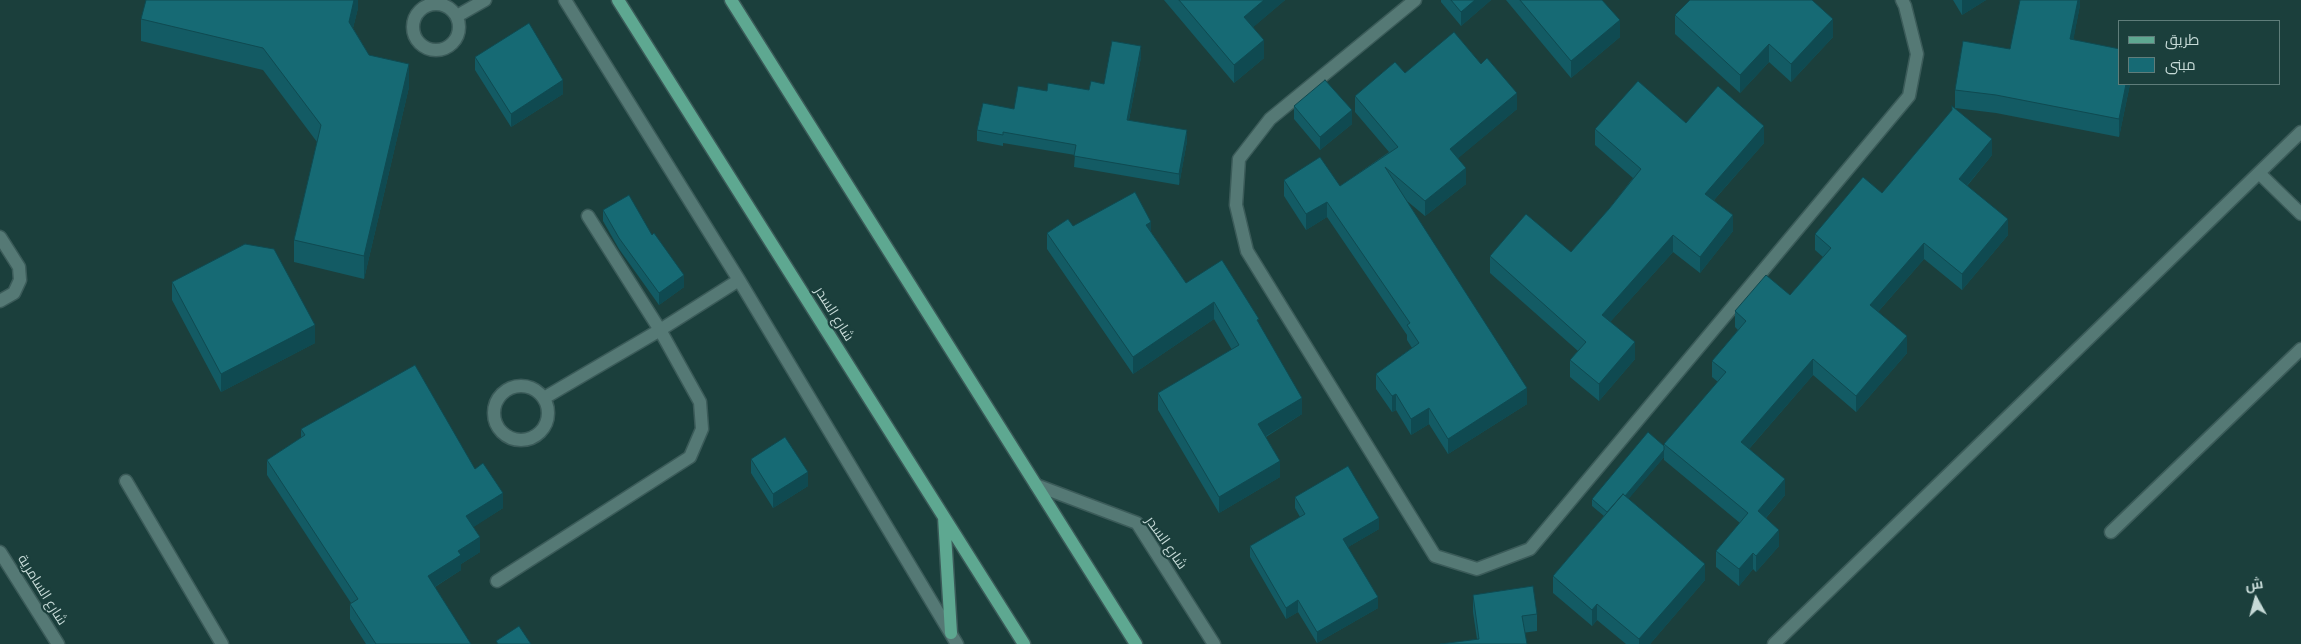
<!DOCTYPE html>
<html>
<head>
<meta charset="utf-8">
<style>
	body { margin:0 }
	#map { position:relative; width:2301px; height:644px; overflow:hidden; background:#1b3f3c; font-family:"PT Sans Narrow",Cairo,sans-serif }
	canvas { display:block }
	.legend { position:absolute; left:2118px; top:20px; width:162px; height:65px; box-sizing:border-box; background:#1b3f3c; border:1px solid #5f7d7a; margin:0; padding:6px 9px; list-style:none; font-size:15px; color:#c6dad7 }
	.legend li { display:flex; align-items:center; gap:10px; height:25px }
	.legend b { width:25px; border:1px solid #5f7d7a }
	.north { position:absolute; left:2231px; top:574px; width:50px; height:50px; -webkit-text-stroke:4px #1b3f3c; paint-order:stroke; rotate:353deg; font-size:14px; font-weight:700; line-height:20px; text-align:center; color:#c6dad7 }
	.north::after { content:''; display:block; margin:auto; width:18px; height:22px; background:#c6dad7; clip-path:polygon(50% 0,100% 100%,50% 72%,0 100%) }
</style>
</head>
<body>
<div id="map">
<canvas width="2301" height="644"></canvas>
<ul class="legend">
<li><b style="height:6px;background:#5ea891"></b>طريق</li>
<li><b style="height:14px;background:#166a74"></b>مبنى</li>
</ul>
<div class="north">ش</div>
</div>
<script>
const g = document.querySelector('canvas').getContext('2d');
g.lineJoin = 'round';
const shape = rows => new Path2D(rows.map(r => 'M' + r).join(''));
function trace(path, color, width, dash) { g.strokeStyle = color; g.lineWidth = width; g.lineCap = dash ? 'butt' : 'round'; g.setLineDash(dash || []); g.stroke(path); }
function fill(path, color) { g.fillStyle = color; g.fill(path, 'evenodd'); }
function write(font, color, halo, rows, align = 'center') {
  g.font = font + ' "PT Sans Narrow",Cairo,sans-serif'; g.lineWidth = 4.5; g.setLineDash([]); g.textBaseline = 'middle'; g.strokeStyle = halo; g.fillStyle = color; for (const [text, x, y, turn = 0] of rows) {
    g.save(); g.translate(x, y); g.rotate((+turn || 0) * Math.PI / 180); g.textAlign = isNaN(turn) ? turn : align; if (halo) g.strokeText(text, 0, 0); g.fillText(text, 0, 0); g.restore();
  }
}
const minor = shape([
	[565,0,739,280,957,644],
	[1415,0,1270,119,1239,159,1236,205,1247,251,1435,556,1477,569,1530,549,1909,96,1917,54,1905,6,1902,0],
	'413 27a23 23 0 1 1 46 0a23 23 0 1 1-46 0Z',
	[457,16,485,0],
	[2260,174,2301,214],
	[0,237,19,267,20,280,14,293,0,301],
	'494 413a27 27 0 1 1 54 0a27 27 0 1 1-54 0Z',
	[544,398,660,330,739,280],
	[126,481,222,644],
	[1036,485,1137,523,1214,644],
	[2111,532,2301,349],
	[0,552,58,644],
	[497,581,690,457,702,429,700,402,660,330,588,216],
	[1774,644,2301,132]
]);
const major = shape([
	[618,0,1024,644],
	[731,0,1136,644],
	[944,517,951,633]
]);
trace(minor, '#3b5b59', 15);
trace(major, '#3b5b59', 15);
trace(minor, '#557975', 12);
trace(major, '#5ea891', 12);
fill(shape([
	[358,0,358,8,353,28,369,55,409,87,364,279,294,262,294,240,317,142,263,70,141,41,141,19],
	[1164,0,1285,0,1253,27,1264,58,1234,83],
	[1441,0,1491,0,1461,26,1441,2],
	[1506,0,1602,0,1620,37,1571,78],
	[1953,0,1986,0,1962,15],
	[2080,0,2080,5,2073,40,2120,84,2130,84,2119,137,1996,113,1955,108,1955,90,2010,49],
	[1675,15,1833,37,1791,82,1769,62,1740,93,1675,34],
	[475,57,563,94,511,127,475,70],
	[1141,57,1129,120,1187,141,1179,185,1074,167,1075,155,1003,143,1003,146,977,141,977,130,1014,109,1089,90,1104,84],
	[1405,73,1517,109,1458,158,1466,184,1425,216,1407,201,1527,404,1448,454,1429,424,1411,435,1396,410,1392,412,1376,389,1376,374,1412,348,1407,340,1407,335,1327,217,1306,230,1284,196,1284,180,1340,186,1389,152,1355,112,1355,96],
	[1294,106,1352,124,1320,150,1294,119],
	[1686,123,1764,143,1714,200,1733,231,1700,273,1673,252,1610,322,1635,359,1599,401,1570,377,1570,360,1578,351,1490,273,1490,256,1571,252,1609,209,1633,178,1595,145,1595,129],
	[1992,155,1967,186,2008,235,1962,290,1924,259,1878,312,1907,353,1856,412,1813,375,1749,449,1785,495,1766,518,1779,546,1756,572,1753,569,1739,586,1716,567,1716,551,1740,523,1664,460,1664,457,1628,499,1705,580,1650,644,1626,644,1597,620,1592,626,1553,593,1553,576,1604,516,1592,506,1592,499,1664,446,1664,444,1718,382,1712,377,1712,361,1738,330,1735,327,1735,311,1790,295,1823,257,1815,250,1815,234,1882,193],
	[603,210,652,235,684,287,659,305,619,249,603,221],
	[1073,226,1151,232,1186,283,1259,324,1302,414,1266,437,1280,477,1219,513,1158,410,1158,393,1232,350,1214,319,1133,374,1047,249,1047,233],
	[172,282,315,343,221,392,172,300],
	[301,429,475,469,503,508,473,527,480,552,461,564,461,570,435,587,471,644,366,644,350,619,350,604,351,603,267,475,267,460,301,438],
	[751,459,808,486,773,508,751,473],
	[1295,497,1379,529,1348,547,1378,608,1317,643,1298,612,1286,619,1250,557,1250,546,1300,517,1295,508],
	[1473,595,1537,614,1537,631,1477,639,1473,612]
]), '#135b64');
fill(shape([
	[354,0,358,0,358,8,349,44,349,22],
	[1264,0,1285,0,1244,35,1244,17],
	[1475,0,1491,0,1461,26,1461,12],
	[1962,0,1986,0,1962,15],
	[2078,0,2080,0,2080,5,2070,57,2070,39],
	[1833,19,1833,37,1791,82,1791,64],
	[1620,20,1620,37,1571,78,1571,61],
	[1264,40,1264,58,1234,83,1234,65],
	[1769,44,1769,62,1740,93,1740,75],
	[1141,46,1141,57,1127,130,1127,120],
	[409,64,409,87,364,279,364,256],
	[563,80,563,94,511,127,511,114],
	[2126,84,2130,84,2119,137,2119,119],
	[1517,93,1517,109,1450,165,1450,149],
	[1352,110,1352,124,1320,150,1320,137],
	[1764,126,1764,143,1705,210,1705,194],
	[1187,130,1187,141,1179,185,1179,174],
	[1992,139,1992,155,1959,195,1959,179],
	[1466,168,1466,184,1425,216,1425,201],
	[1327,202,1327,217,1306,230,1306,214],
	[1733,215,1733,231,1700,273,1700,257],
	[2008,219,2008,235,1962,290,1962,274],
	[1151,222,1151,239,1146,225],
	[1673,235,1673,252,1602,331,1602,315],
	[1924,243,1924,259,1870,321,1870,305],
	[684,275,684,287,659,305,659,293],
	[1214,302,1214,319,1133,374,1133,357],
	[315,325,315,343,221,392,221,374],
	[1907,336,1907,353,1856,412,1856,396],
	[1635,342,1635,359,1599,401,1599,384],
	[1813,359,1813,375,1741,458,1741,442],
	[1527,388,1527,404,1448,454,1448,439],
	[1396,394,1396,410,1392,412,1392,396],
	[1302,398,1302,414,1258,441,1258,424],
	[1429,408,1429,424,1411,435,1411,419],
	[1664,450,1664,457,1610,521,1610,514],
	[1280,461,1280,477,1219,513,1219,497],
	[808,472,808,486,773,508,773,494],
	[1785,479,1785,495,1758,527,1758,511],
	[503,493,503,508,466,532,466,516],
	[1379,518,1379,529,1343,550,1343,539],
	[1779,530,1779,546,1756,572,1756,556],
	[480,537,480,552,461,564,461,570,428,591,428,576,458,551],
	[1753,553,1753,569,1739,586,1739,569],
	[1705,564,1705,580,1650,644,1639,644,1639,639],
	[1378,597,1378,608,1317,643,1317,632],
	[1298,600,1298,612,1286,619,1286,608],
	[1597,604,1597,620,1592,626,1592,610]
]), '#0f4a51');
const building = shape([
	[146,0,354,0,349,22,369,55,409,64,364,256,294,240,321,125,263,48,141,19,146,0],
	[1179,0,1264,0,1244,17,1264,40,1234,65,1179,0],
	[1451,0,1475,0,1461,12,1451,0],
	[1520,0,1602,0,1620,20,1571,61,1520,0],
	[1690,0,1812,0,1833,19,1791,64,1769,44,1740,75,1675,15,1690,0],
	[2020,0,2078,0,2070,39,2120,49,2120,84,2126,84,2119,119,1996,95,1955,90,1963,41,2010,49,2020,0],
	[529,23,563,80,511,114,475,57,529,23],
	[1454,32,1481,64,1487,58,1517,93,1450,149,1466,168,1425,201,1385,167,1527,388,1448,439,1429,408,1411,419,1396,394,1392,396,1376,374,1419,343,1407,325,1410,323,1327,202,1306,214,1284,180,1320,157,1340,186,1398,147,1355,96,1395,62,1405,73,1454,32],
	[1112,41,1141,46,1127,120,1187,130,1179,174,1074,156,1076,145,1003,132,1003,135,977,130,983,103,1014,109,1018,86,1047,91,1048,83,1089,90,1091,81,1104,84,1112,41],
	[1325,80,1352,110,1320,137,1294,106,1325,80],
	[1638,81,1686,123,1718,86,1764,126,1705,194,1733,215,1700,257,1673,235,1602,315,1635,342,1599,384,1570,360,1586,342,1490,256,1526,214,1571,252,1609,209,1641,169,1595,129,1638,81],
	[1952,106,1992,139,1959,179,2008,219,1962,274,1924,243,1870,305,1907,336,1856,396,1813,359,1741,442,1785,479,1758,511,1779,530,1756,556,1753,553,1739,569,1716,551,1748,513,1664,444,1726,372,1712,361,1746,321,1735,311,1766,275,1790,295,1831,248,1815,234,1863,177,1882,193,1952,110,1952,106],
	[1135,192,1151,222,1146,225,1186,283,1222,260,1259,319,1257,320,1302,398,1258,424,1280,461,1219,497,1158,393,1239,345,1214,302,1133,357,1047,233,1068,219,1073,226,1135,192],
	[629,195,652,235,654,233,684,275,659,293,619,238,603,210,629,195],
	[245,244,274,249,315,325,221,374,172,282,245,244],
	[415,365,475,469,483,463,503,493,466,516,480,537,458,551,461,555,428,576,471,644,376,644,350,604,358,599,267,460,305,435,301,429,415,365],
	[1648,432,1664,446,1664,450,1625,496,1623,494,1607,512,1592,499,1648,432],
	[785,437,808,472,773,494,751,459,785,437],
	[1348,466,1379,518,1343,539,1378,597,1317,632,1298,600,1286,608,1250,546,1305,514,1295,497,1348,466],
	[1623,494,1705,564,1639,639,1597,604,1592,610,1553,576,1623,494],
	[1533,586,1537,614,1522,616,1527,644,1440,644,1479,639,1473,595,1533,586],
	[519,626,531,644,498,644,496,641,519,626]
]);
fill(building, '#166a74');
trace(building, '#0f4a51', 1);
write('14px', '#c6dad7', '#1b3f3c', [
	["شارع السدر",834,314,58],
	["شارع السدر",1166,543,55],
	["شارع السامرية",42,590,58]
]);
</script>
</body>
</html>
